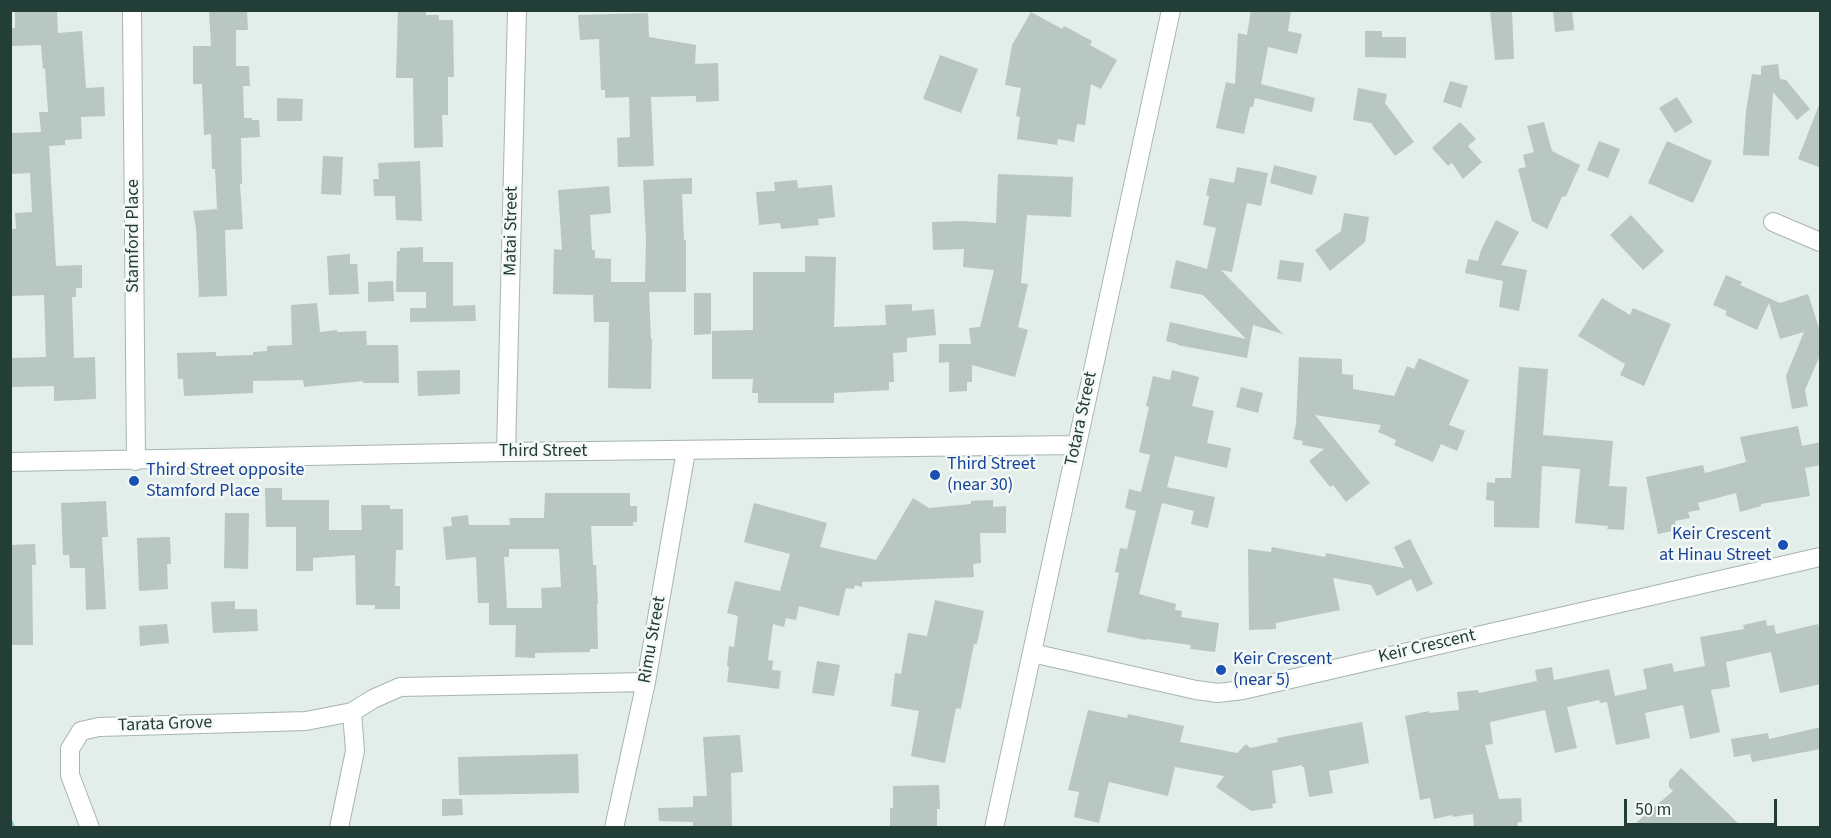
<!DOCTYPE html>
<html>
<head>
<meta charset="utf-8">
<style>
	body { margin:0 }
	#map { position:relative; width:1831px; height:838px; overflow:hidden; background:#e3ede9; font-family:"Source Sans 3",sans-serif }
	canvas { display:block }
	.frame { position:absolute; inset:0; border:12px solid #233e37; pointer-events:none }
	.scale { position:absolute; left:1624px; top:799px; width:153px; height:27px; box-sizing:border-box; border:3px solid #233e37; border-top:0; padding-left:8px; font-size:18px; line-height:21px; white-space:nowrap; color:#233e37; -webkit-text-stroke:4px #f4f9f6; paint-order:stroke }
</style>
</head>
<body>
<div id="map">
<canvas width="1831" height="838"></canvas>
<div class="frame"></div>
<div class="scale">50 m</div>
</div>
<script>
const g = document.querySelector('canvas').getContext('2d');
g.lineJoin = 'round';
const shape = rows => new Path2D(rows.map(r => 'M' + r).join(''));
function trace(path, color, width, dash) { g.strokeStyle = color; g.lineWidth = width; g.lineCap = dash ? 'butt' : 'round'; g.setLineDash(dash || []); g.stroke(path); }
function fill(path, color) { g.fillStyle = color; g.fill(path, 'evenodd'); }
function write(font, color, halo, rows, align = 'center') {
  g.font = font + ' "Source Sans 3",sans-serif'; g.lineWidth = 5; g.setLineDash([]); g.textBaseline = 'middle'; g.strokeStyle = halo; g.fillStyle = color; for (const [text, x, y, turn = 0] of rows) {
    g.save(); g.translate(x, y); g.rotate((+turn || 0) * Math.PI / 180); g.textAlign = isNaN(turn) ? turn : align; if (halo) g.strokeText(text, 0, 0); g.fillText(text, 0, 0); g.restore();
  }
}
trace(shape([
	[10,822,12,828]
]), '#8cc4d0', 6);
fill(shape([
	[15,10,57,10,58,33,82,31,86,88,104,87,105,116,81,117,82,139,65,140,65,145,49,146,56,266,82,265,82,288,76,288,76,297,72,297,74,358,95,357,96,399,54,401,54,386,10,387,10,358,46,357,44,295,10,296,10,229,16,229,15,213,32,212,30,173,10,174,10,133,41,132,39,112,48,112,45,68,43,69,41,45,12,46,12,28,15,28],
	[209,10,247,10,248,30,236,30,236,66,249,66,250,86,243,86,244,118,252,118,252,120,259,120,260,137,241,138,242,184,240,184,243,229,225,230,227,296,199,297,196,228,193,211,217,209,215,169,212,169,211,134,204,135,202,84,193,84,193,46,211,46],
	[398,10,426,10,426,15,439,15,439,20,453,20,454,77,448,77,448,115,442,115,443,147,414,148,413,78,396,78],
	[1251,10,1291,10,1288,31,1302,34,1297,54,1268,47,1261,84,1315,98,1312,112,1255,98,1253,107,1250,107,1244,134,1216,128,1226,82,1235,84,1238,33,1247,35],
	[1490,10,1512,10,1514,59,1495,60],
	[1553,10,1572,10,1574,30,1555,32],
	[1031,12,1062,29,1064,26,1092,41,1090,45,1117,60,1101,89,1091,84,1085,125,1077,124,1074,142,1058,139,1057,145,1017,139,1020,117,1016,116,1021,88,1005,85,1012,45],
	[648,13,649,37,696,45,695,64,718,63,719,101,696,102,696,96,651,97,654,166,618,167,617,138,630,137,629,97,605,98,605,90,601,90,599,39,580,40,578,15],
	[1365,31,1382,31,1382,37,1406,37,1406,58,1365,57],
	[940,55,978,69,961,113,923,99],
	[1778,64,1780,79,1786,80,1810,109,1797,120,1773,92,1769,156,1743,155,1746,111,1752,74,1761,75,1761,66],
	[1450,81,1468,86,1461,108,1443,102],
	[1358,88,1387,94,1385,103,1414,142,1395,156,1371,123,1353,120],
	[1677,97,1693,122,1675,133,1659,108],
	[277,98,303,99,302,121,277,121],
	[1819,105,1821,105,1821,168,1798,159],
	[1460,122,1476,139,1468,146,1482,162,1463,179,1452,163,1448,166,1432,148],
	[1544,122,1552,151,1580,165,1566,196,1562,197,1547,229,1532,221,1518,169,1526,167,1523,155,1534,152,1527,126],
	[1599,141,1620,149,1608,178,1587,170],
	[1667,141,1712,161,1693,203,1648,183],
	[323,156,343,157,341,195,321,194],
	[420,161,422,221,396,220,395,196,374,196,373,179,379,179,378,163],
	[1274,165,1317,176,1312,195,1270,183],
	[1237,167,1268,173,1261,206,1247,203,1232,272,1221,270,1283,334,1253,325,1247,358,1177,345,1178,344,1166,341,1170,322,1246,339,1203,295,1170,288,1176,260,1207,269,1216,228,1203,225,1209,196,1206,195,1210,178,1234,183],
	[998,174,1073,177,1071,217,1027,215,1021,283,1028,284,1018,327,1028,330,1015,377,972,365,972,382,967,382,967,391,949,392,949,362,939,363,939,344,971,344,969,328,980,327,994,270,963,267,964,249,933,250,932,222,963,221,996,223],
	[692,178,692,194,682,194,684,240,686,240,686,292,649,292,651,339,652,339,651,389,608,388,609,322,594,322,593,295,553,294,554,249,562,250,558,190,609,186,611,213,590,215,592,250,595,250,595,258,611,259,611,282,645,282,646,240,643,180],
	[797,180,798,188,832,185,835,217,818,219,819,225,781,229,780,223,759,225,756,192,775,191,774,182],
	[1344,213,1369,217,1365,242,1330,271,1315,250,1341,231],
	[1631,215,1664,251,1643,270,1610,235],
	[1496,220,1519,232,1501,265,1527,270,1519,311,1499,307,1503,281,1465,273,1468,259,1478,261,1481,250],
	[423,247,423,262,453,262,453,306,475,305,476,321,410,322,410,308,426,308,426,292,396,292,397,251,400,251,400,248],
	[350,254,350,264,357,264,359,294,329,295,327,256],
	[805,256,836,257,834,327,886,325,885,305,912,304,912,311,934,309,936,335,907,338,907,352,893,353,894,382,889,382,889,390,834,393,834,403,758,403,758,393,752,393,753,379,712,379,712,331,753,330,753,272,805,272],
	[1280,260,1304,263,1301,282,1277,279],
	[1726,275,1742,282,1740,285,1780,303,1808,294,1821,334,1821,353,1805,390,1808,406,1792,409,1786,376,1804,332,1780,339,1769,303,1757,330,1725,315,1727,311,1713,305],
	[393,281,394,301,368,302,368,282],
	[694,293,711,293,711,334,694,335],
	[1602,298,1630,315,1633,308,1671,324,1644,386,1620,375,1625,364,1578,336],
	[317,303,320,332,337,330,337,332,366,331,367,345,398,345,399,383,363,383,363,381,304,387,303,380,253,381,253,393,184,396,183,379,178,379,177,353,216,352,216,356,253,355,253,352,267,351,267,346,292,345,291,305],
	[1299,357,1342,359,1342,374,1353,375,1353,389,1394,396,1407,366,1414,369,1419,358,1469,380,1449,425,1465,431,1457,451,1441,444,1433,462,1394,445,1396,440,1378,432,1381,425,1315,415,1370,483,1346,502,1333,485,1330,487,1309,461,1324,449,1302,445,1303,441,1293,439,1296,424],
	[1519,367,1548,369,1543,435,1613,441,1609,486,1627,487,1624,530,1607,529,1608,526,1575,523,1580,469,1542,466,1539,528,1494,527,1494,501,1486,500,1487,482,1495,483,1495,478,1511,478],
	[460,370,460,394,418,396,417,371],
	[1172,370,1199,377,1192,406,1214,411,1207,443,1231,448,1227,468,1175,456,1167,487,1215,497,1208,528,1191,524,1194,511,1162,503,1139,594,1176,604,1175,610,1182,611,1181,617,1219,623,1215,652,1190,649,1191,645,1146,639,1146,640,1107,632,1119,573,1115,572,1120,548,1127,549,1136,511,1125,508,1129,489,1141,492,1150,455,1139,452,1149,407,1146,406,1153,376,1170,380],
	[1241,387,1263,393,1258,413,1236,407],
	[1798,426,1802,446,1821,442,1821,465,1805,468,1810,496,1761,504,1761,506,1740,512,1736,493,1698,503,1700,510,1688,512,1690,518,1675,521,1677,530,1658,534,1646,477,1703,465,1705,473,1746,462,1740,437],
	[265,488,282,488,282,500,329,500,329,530,362,530,361,505,390,505,390,509,403,509,403,550,396,550,395,586,400,586,400,609,375,609,375,605,356,605,355,555,313,558,313,571,296,571,296,527,266,527],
	[545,493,630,493,630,506,637,506,637,522,633,522,633,526,591,526,593,565,596,565,598,604,597,604,598,649,590,649,590,652,535,653,535,658,515,657,516,625,489,625,489,603,478,603,476,557,446,560,443,527,452,526,451,517,468,515,469,525,510,525,509,518,544,518],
	[509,549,559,549,561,587,541,588,542,608,507,608,504,557,509,557],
	[913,498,929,508,971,504,971,501,993,500,993,507,1006,506,1006,533,980,533,981,563,973,564,974,577,862,582,862,587,855,585,854,589,846,588,839,616,799,606,796,620,786,618,784,627,773,624,768,660,773,661,772,670,781,671,779,689,727,682,729,667,727,666,729,646,734,647,738,616,727,613,735,581,780,591,790,554,744,542,754,503,827,523,820,547,876,560],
	[106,501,108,537,102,537,106,609,86,610,85,568,70,568,69,555,63,555,61,503],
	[225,513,249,513,248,569,224,568],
	[170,537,171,564,167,564,168,589,139,591,137,538],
	[1410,539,1433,584,1417,592,1411,579,1377,596,1371,585,1333,578,1340,610,1276,623,1276,629,1249,630,1248,549,1271,552,1272,547,1325,557,1326,553,1404,568,1394,547],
	[35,544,36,565,32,565,33,645,10,645,10,545],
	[935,600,984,611,977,644,974,644,961,709,956,708,945,763,911,756,919,711,891,706,895,673,901,674,908,633,927,636],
	[235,601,235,609,257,609,258,631,213,633,211,602],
	[1766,620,1767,626,1774,625,1776,634,1818,624,1821,635,1821,684,1780,693,1771,652,1726,662,1730,687,1711,690,1720,732,1690,739,1683,705,1645,713,1650,738,1616,745,1607,702,1600,703,1599,700,1567,707,1577,748,1555,753,1545,710,1490,722,1493,744,1485,745,1499,799,1521,798,1522,822,1518,822,1517,828,1474,828,1473,814,1453,817,1452,815,1434,819,1430,798,1420,800,1405,716,1429,711,1429,713,1459,710,1457,692,1478,690,1479,693,1537,681,1535,670,1552,667,1554,680,1609,669,1615,696,1647,689,1643,669,1672,663,1674,672,1705,666,1700,637,1744,629,1743,625],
	[167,624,169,643,140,646,139,626],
	[817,661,840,665,834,696,812,693],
	[1088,710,1127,718,1128,714,1184,726,1180,742,1237,753,1246,744,1250,748,1278,742,1277,738,1362,722,1369,763,1329,771,1333,793,1309,797,1304,767,1302,767,1302,765,1272,771,1276,803,1272,804,1273,808,1251,811,1216,787,1224,776,1175,767,1168,796,1109,782,1099,823,1074,817,1079,792,1068,790],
	[1821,727,1821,749,1752,762,1750,754,1734,757,1731,739,1768,733,1769,739],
	[740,735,743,772,731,773,732,828,693,828,693,822,659,821,658,808,693,807,693,796,707,796,703,737],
	[578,754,579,793,459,795,458,757],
	[1681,768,1743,828,1630,828,1673,791,1669,787,1669,781],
	[939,785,940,809,937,809,937,828,890,828,890,808,893,808,893,786],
	[442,799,462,799,463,815,442,816]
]), '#b8c7c2');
const minor = shape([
	[132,10,136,461],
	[1773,222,1820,242],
	[506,452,517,10],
	[10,462,506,452,1077,445],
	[1032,653,1196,690,1218,693,1243,690,1820,557],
	[90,828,70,775,70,749,81,731,99,727,306,721,352,712,373,699,400,687,646,682],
	[339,828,355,751,352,712],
	[614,828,646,682,686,451],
	[994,828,1171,10]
]);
trace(minor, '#a6b5b0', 20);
trace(minor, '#fff', 18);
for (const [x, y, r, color] of [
	[935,475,6,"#1a4fb4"],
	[134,481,6,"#1a4fb4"],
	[1783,545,6,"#1a4fb4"],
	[1221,670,6,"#1a4fb4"]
]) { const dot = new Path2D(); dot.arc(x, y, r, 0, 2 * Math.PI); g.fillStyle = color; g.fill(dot); trace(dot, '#f4f9f6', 2); }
write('18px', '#233e37', '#f4f9f6', [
	["Matai Street",512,231,-89],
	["Stamford Place",134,236,-90],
	["Totara Street",1082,419,-78],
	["Third Street",543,452],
	["Rimu Street",653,640,-80],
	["Keir Crescent",1427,647,-13],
	["Tarata Grove",165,725,-2]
]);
write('18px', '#164399', '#f4f9f6', [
	["Third Street",947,465],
	["(near 30)",947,486],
	["Third Street opposite",146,471],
	["Stamford Place",146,492],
	["Keir Crescent",1771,535,"right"],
	["at Hinau Street",1771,556,"right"],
	["Keir Crescent",1233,660],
	["(near 5)",1233,681]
], 'left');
</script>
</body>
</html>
